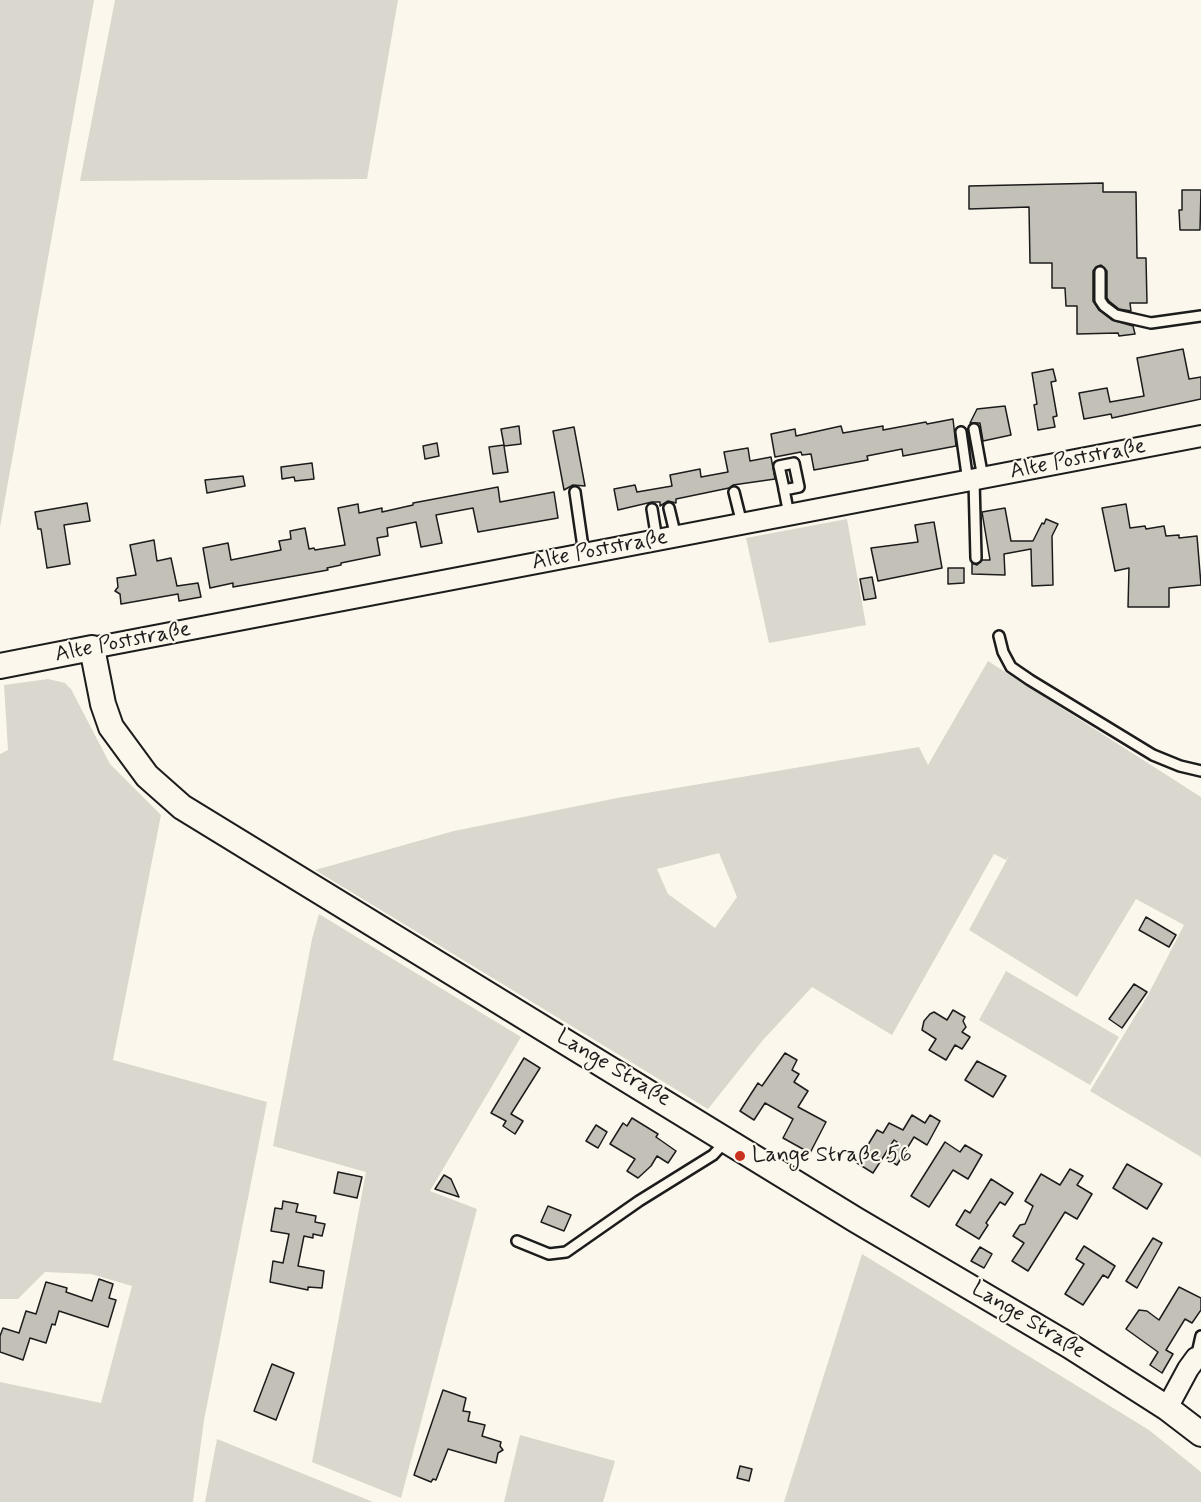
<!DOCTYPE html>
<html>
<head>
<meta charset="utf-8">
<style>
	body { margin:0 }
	canvas { display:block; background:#fbf7ec }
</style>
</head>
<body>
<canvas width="1201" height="1502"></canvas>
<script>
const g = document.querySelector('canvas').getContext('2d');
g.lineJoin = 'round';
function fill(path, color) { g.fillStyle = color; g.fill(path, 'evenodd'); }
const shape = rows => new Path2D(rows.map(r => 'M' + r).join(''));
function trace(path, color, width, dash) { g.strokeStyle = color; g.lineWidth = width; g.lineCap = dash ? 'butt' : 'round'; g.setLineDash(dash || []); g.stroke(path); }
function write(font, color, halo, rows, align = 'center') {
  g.font = font + ' Mynerve,sans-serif'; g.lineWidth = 4.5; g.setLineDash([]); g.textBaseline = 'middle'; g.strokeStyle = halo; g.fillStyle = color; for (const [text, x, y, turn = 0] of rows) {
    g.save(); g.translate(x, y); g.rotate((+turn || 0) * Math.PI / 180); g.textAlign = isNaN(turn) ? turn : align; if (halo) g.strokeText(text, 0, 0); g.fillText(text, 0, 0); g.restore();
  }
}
fill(shape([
	[0,0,94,0,0,527],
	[115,0,398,0,367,179,80,181],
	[847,519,866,625,769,643,746,538],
	[988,661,1201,797,1201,1157,1090,1091,1149,993,1184,925,1136,899,1077,997,969,930,1010,854,1006,860,994,854,892,1035,812,987,763,1040,708,1109,315,870,454,831,617,798,919,747,928,765],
	[719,853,737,897,715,928,668,894,657,869],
	[48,679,65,683,71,689,110,764,161,815,113,1060,267,1102,204,1420,193,1502,0,1502,0,1382,101,1403,132,1286,91,1274,45,1272,18,1299,0,1299,0,754,8,750,4,685],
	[319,914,521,1037,430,1191,477,1209,401,1498,312,1462,366,1172,273,1146,312,939],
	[1006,971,1119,1037,1090,1085,979,1020],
	[862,1254,1149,1430,1201,1472,1201,1502,784,1502],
	[520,1435,615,1461,603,1502,504,1502],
	[217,1439,373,1502,205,1502]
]), '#dad7ce');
const building = shape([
	[1103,183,1103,192,1136,192,1137,258,1146,258,1147,303,1130,303,1131,311,1119,309,1109,301,1107,298,1107,271,1101,265,1096,267,1093,271,1093,301,1099,310,1112,320,1133,326,1135,334,1119,336,1118,333,1077,334,1077,306,1066,306,1065,288,1052,288,1052,263,1030,263,1029,207,969,209,969,186,1103,183],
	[1182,190,1201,190,1200,230,1180,230,1179,210,1182,210,1182,190],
	[1183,349,1189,379,1201,377,1201,399,1112,418,1111,414,1084,419,1079,393,1107,388,1110,402,1144,396,1137,358,1183,349],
	[1053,369,1056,381,1051,382,1057,416,1053,417,1055,427,1038,430,1034,405,1037,404,1032,373,1053,369],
	[1005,406,1011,435,983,441,980,423,970,423,977,409,1005,406],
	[953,419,956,446,903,456,902,449,867,456,868,460,814,470,811,454,802,455,801,452,775,457,771,434,795,429,796,436,841,426,843,433,883,426,883,430,926,422,927,424,953,419],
	[519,426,521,444,504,446,508,472,493,474,489,447,504,445,501,429,519,426],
	[574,427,585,486,573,485,564,490,553,431,574,427],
	[437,443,439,456,425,459,423,446,437,443],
	[748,448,750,461,771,457,775,479,733,485,729,488,676,499,676,503,668,501,660,506,660,502,652,502,618,510,614,489,635,485,637,492,672,486,670,475,700,469,701,477,728,472,724,452,748,448],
	[312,463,314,479,295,481,294,477,282,479,281,467,312,463],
	[243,476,245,486,207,493,205,480,243,476],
	[498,487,500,502,554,492,558,518,478,532,473,508,436,515,442,543,421,547,416,522,387,528,388,536,377,538,380,555,341,563,341,565,327,568,328,570,233,587,233,583,210,588,203,548,228,543,231,560,281,550,279,541,291,539,290,531,305,528,309,549,314,548,315,550,345,545,338,508,358,504,359,513,382,508,382,512,413,505,413,503,498,487],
	[87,503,90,521,64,525,70,564,47,568,41,529,38,529,35,512,87,503],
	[1126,504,1130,528,1145,526,1146,529,1164,526,1166,536,1179,535,1179,538,1197,536,1201,585,1169,588,1169,607,1128,607,1129,568,1115,571,1102,508,1126,504],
	[1005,508,1011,541,1033,541,1042,523,1044,524,1046,519,1058,524,1052,536,1053,585,1032,586,1031,549,1004,554,1005,575,972,574,972,563,977,565,982,560,990,560,982,512,1005,508],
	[934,522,942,568,878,581,871,548,918,542,915,525,934,522],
	[154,540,157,561,171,558,177,586,198,583,201,597,179,601,178,594,121,604,120,594,115,591,118,587,117,578,136,575,130,545,154,540],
	[948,568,964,568,964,583,948,584,948,568],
	[872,577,876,598,864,600,860,579,872,577],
	[1146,917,1176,935,1169,947,1139,930,1146,917],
	[1134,984,1147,992,1122,1028,1109,1019,1134,984],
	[953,1010,965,1017,963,1021,966,1027,962,1032,970,1037,962,1049,955,1045,946,1060,929,1050,936,1039,922,1030,924,1021,930,1014,934,1012,947,1020,953,1010],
	[785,1053,797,1060,792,1070,799,1074,794,1082,808,1091,798,1107,826,1122,810,1153,783,1138,793,1119,765,1103,754,1120,740,1111,758,1083,762,1086,785,1053],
	[524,1058,540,1068,511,1114,523,1121,515,1134,503,1126,506,1121,491,1113,524,1058],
	[977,1061,1006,1076,993,1097,965,1080,977,1061],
	[912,1115,925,1123,930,1115,940,1121,927,1145,914,1137,897,1165,887,1159,897,1142,894,1140,873,1173,857,1163,877,1130,883,1133,889,1123,903,1130,912,1115],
	[632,1118,658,1134,656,1137,676,1151,668,1163,657,1156,651,1166,638,1178,627,1171,635,1159,610,1144,623,1123,627,1126,632,1118],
	[596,1125,607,1132,598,1148,586,1141,596,1125],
	[945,1142,960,1152,965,1145,982,1155,968,1179,953,1170,929,1207,911,1196,945,1142],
	[1127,1164,1162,1184,1147,1209,1113,1188,1127,1164],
	[1070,1169,1083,1176,1077,1185,1092,1194,1077,1219,1065,1212,1028,1271,1012,1261,1024,1243,1013,1236,1020,1225,1025,1224,1033,1206,1025,1201,1041,1174,1060,1185,1070,1169],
	[338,1172,362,1177,357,1198,334,1193,338,1172],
	[444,1175,451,1179,459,1197,435,1189,444,1175],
	[991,1179,1013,1193,1005,1205,1000,1202,986,1223,988,1225,979,1239,956,1225,965,1210,970,1213,991,1179],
	[283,1201,298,1204,296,1212,316,1216,315,1222,325,1224,322,1236,313,1234,313,1238,304,1236,298,1266,324,1271,322,1288,308,1287,308,1290,270,1282,273,1261,283,1263,289,1234,271,1231,275,1208,282,1209,283,1201],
	[548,1206,571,1215,564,1231,541,1222,548,1206],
	[1153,1238,1162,1243,1137,1288,1126,1281,1153,1238],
	[1084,1246,1115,1266,1108,1278,1103,1275,1083,1305,1065,1294,1084,1264,1076,1259,1084,1246],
	[980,1247,992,1254,984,1268,971,1261,980,1247],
	[99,1279,113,1284,109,1298,116,1300,108,1327,59,1311,55,1325,52,1324,46,1343,30,1338,23,1360,0,1352,0,1336,3,1328,19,1333,26,1311,36,1314,46,1282,67,1288,66,1292,92,1301,99,1279],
	[1179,1287,1201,1298,1201,1310,1192,1323,1185,1319,1166,1350,1173,1354,1162,1373,1150,1365,1158,1352,1126,1329,1139,1310,1147,1311,1159,1320,1179,1287],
	[272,1364,294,1373,276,1420,254,1411,272,1364],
	[443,1390,466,1398,463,1411,470,1412,468,1421,485,1425,482,1436,501,1442,500,1446,503,1450,498,1453,496,1463,448,1449,436,1480,433,1479,431,1482,414,1475,443,1390],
	[740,1466,752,1469,749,1481,737,1478,740,1466]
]);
fill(building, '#c3c0b8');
trace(building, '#1c1c1c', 1.5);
const service = shape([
	[1100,272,1100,300,1104,306,1116,315,1151,323,1201,316],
	[974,429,983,478],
	[961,432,968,482],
	[974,480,976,558],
	[784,490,799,487,794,463,779,466,783,484,789,515],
	[575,492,584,554],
	[734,492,742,524],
	[669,508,676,537],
	[652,509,657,540],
	[999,636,1003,652,1011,667,1030,680,1153,755,1180,766,1201,771],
	[517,1241,549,1254,566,1252,639,1201,713,1155,726,1141],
	[1196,1358,1201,1336]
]);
const minor = shape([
	[92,648,1201,436],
	[1167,1408,1188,1369,1196,1358,1201,1358]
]);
const tertiary = shape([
	[0,666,92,648,103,704,111,727,147,776,182,807,856,1220,1070,1346,1167,1408,1201,1434]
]);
trace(service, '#1c1c1c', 14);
trace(minor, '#1c1c1c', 24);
trace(tertiary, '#1c1c1c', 28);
trace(service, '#fbf7ec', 9);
trace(minor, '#fbf7ec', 20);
trace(tertiary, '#fbf7ec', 24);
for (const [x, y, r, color] of [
	[740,1156,6,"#c8321e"]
]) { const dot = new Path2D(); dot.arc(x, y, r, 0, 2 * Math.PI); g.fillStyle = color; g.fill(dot); trace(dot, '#fbf7ec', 2); }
write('22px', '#1c1c1c', '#fbf7ec', [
	["Alte Poststraße",1078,460,-11],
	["Alte Poststraße",600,551,-11],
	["Alte Poststraße",123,643,-11],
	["Lange Straße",613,1069,31],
	["Lange Straße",1028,1321,31]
]);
write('22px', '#1c1c1c', '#fbf7ec', [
	["Lange Straße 56",752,1156]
], 'left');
</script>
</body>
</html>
